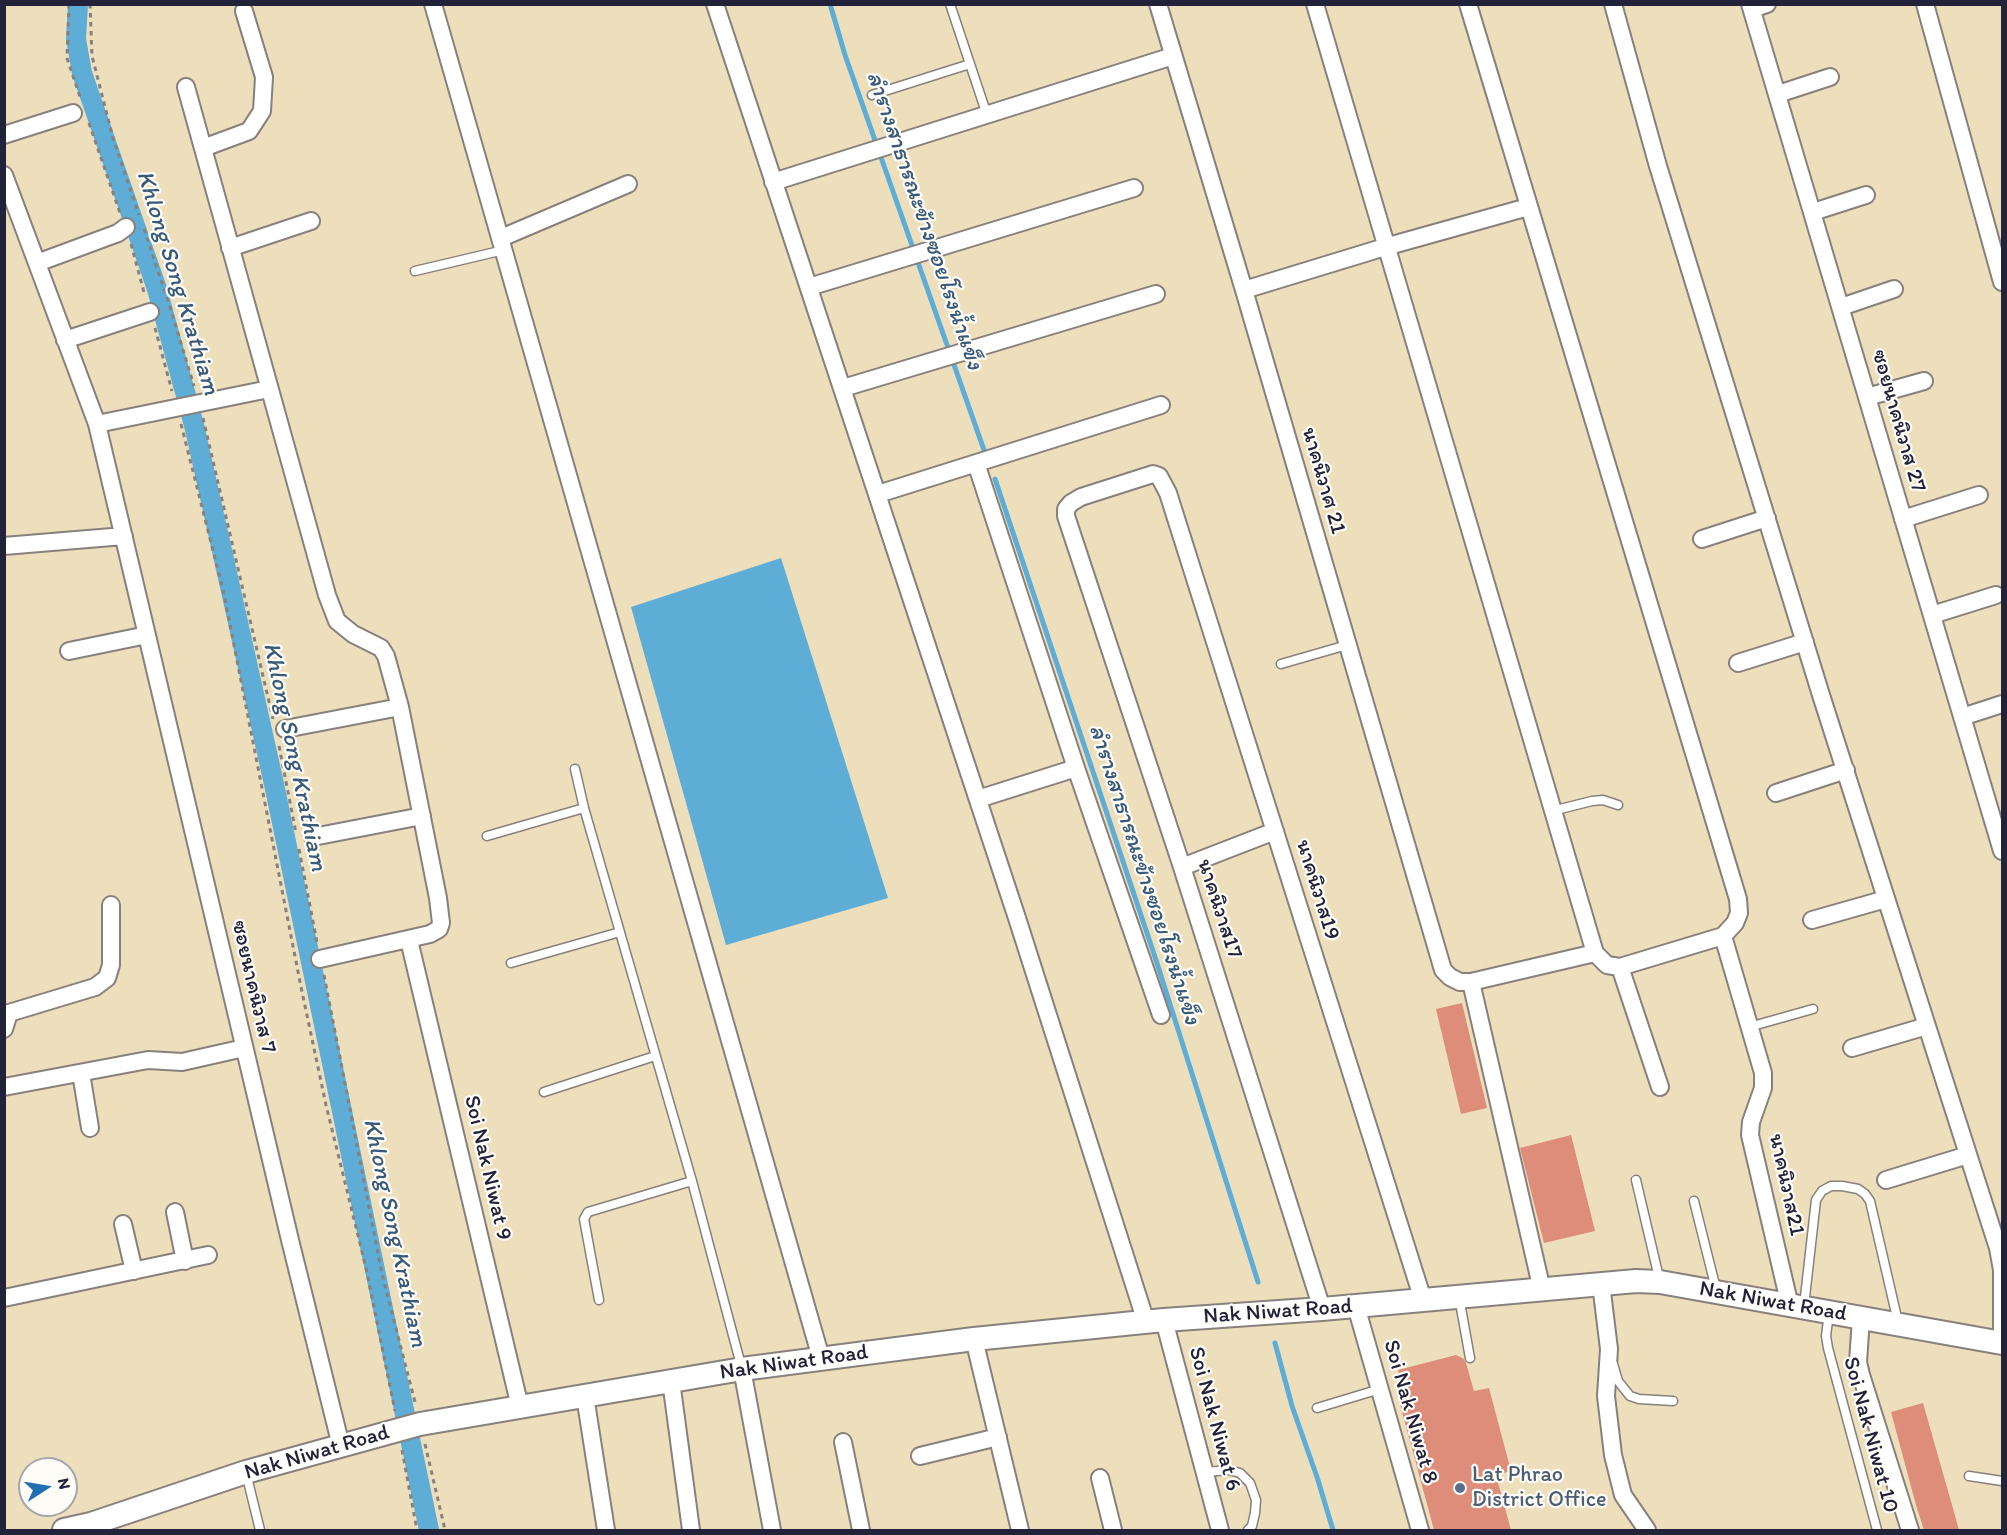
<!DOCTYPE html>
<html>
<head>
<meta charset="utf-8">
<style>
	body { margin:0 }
	#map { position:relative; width:2007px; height:1535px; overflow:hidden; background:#eddebc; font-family:Itim,sans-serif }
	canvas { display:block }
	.frame { position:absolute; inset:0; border:6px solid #22223b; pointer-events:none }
	.north { position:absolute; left:18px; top:1457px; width:60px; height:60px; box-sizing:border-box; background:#fdfcf7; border:2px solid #a5a5ac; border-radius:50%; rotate:78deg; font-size:16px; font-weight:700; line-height:24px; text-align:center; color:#22223b }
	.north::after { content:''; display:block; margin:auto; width:21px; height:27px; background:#1f6fb2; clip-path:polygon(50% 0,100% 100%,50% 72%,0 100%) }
</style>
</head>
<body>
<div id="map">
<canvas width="2007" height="1535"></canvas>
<div class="frame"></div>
<div class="north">N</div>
</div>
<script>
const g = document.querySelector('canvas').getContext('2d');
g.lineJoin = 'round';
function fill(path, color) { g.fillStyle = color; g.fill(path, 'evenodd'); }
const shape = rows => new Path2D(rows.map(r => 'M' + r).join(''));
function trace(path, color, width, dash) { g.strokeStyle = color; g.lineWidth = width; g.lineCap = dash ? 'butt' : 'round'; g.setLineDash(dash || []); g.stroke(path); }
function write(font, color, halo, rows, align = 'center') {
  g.font = font + ' Itim,"Playpen Sans Thai",sans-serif'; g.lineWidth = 4.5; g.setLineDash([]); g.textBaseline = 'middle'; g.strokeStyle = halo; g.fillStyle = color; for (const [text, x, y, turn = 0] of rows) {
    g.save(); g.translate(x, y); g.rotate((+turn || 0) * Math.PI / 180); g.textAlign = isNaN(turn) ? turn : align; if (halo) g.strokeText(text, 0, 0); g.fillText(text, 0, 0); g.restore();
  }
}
fill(shape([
	[781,558,888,898,726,945,631,607]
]), '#5dadd7');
trace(shape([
	[830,4,845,55,984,450],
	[995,479,1156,960,1258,1282],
	[1275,1343,1292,1406,1317,1477,1333,1530]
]), '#5dadd7', 5);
trace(shape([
	[78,4,76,39,82,73,157,289,194,425,274,784,429,1530]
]), '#5dadd7', 20);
fill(shape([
	[1462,1003,1487,1108,1461,1114,1436,1009],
	[1571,1135,1595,1231,1544,1243,1520,1148],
	[1456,1355,1464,1359,1466,1363,1474,1391,1489,1388,1511,1471,1496,1475,1511,1530,1434,1530,1397,1393,1404,1392,1398,1370],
	[1923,1403,1952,1505,1959,1530,1924,1530,1916,1505,1891,1412]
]), '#dd8d7a');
const lane = shape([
	[950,4,987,115],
	[872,95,970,64],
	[415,271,504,250],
	[1281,664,1347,645],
	[575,769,584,808,692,1181,742,1369],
	[1552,811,1592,801,1603,800,1618,805],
	[487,836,584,808],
	[511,963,620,932],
	[1749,1027,1813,1009],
	[544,1092,655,1056],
	[1636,1180,1660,1282],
	[1694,1201,1716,1289],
	[1459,1297,1470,1358],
	[599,1300,584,1219,588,1212,692,1181],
	[1804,1306,1816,1200,1822,1191,1831,1186,1842,1186,1858,1189,1865,1194,1870,1201,1898,1322],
	[1829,1313,1826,1336,1828,1348,1877,1530],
	[1613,1364,1618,1381,1630,1396,1639,1399,1673,1401],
	[1317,1408,1380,1389],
	[1205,1472,1229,1470,1240,1473,1250,1483,1256,1500,1255,1513,1252,1526,1248,1530],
	[246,1473,260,1530],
	[1969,1476,2002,1481]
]);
const street = shape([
	[433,4,821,1358],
	[715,4,1017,918,1146,1322],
	[1158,4,1244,290,1443,970,1450,977,1460,982,1471,982,1595,953,1607,965,1620,967,1723,936,1735,923,1739,913,1738,899,1468,4],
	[1315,4,1595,953],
	[1613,4,1658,166,1821,695,1998,1248,2002,1270,2002,1343],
	[1750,4,2002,851],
	[1925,4,2002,282],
	[1752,9,1767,4],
	[186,87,327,595,337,621,353,634,381,648,386,656,400,707,438,898,441,923,439,929,430,934,320,959],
	[1778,94,1830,77],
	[4,135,73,113],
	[203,148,249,131,262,111,264,77,244,11],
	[4,175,97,424,290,1240,341,1446],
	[773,182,1173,56],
	[1813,212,1866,195],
	[501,238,628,184],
	[230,248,311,221],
	[37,263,118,233,126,227],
	[809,287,1134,188],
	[1244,290,1385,247,1528,207],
	[1841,307,1894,289],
	[65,340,150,312],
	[843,388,1156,294],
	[1867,397,1924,381],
	[97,424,269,389],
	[976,463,1076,768,1161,1015],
	[878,494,1161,405],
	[1903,519,1979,495],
	[1702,539,1767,518],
	[4,546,124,536],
	[1932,615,1996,595],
	[69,651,147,635],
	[1738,663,1805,642],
	[1962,717,2002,704],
	[285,729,400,707],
	[1776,793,1846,770],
	[978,799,1076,768],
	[313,837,422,816],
	[1182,867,1275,831],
	[1812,920,1886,899],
	[1723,936,1763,1073,1763,1088,1751,1122,1750,1135,1790,1306],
	[409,940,520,1407],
	[1620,967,1660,1087],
	[1471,982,1542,1290],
	[4,1029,9,1013,95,987,107,978,111,965,111,905],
	[1852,1048,1927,1026],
	[81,1073,90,1128],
	[4,1087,148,1060,182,1062,244,1048],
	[1886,1180,1968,1155],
	[175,1212,185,1261],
	[123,1224,134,1271],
	[1601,1284,1609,1349,1606,1396,1613,1455,1623,1495,1647,1530],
	[4,1298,208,1255],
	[1356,1306,1420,1530],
	[1322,1309,1182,867,1066,516,1066,509,1071,503,1081,497,1153,474,1159,476,1168,493,1423,1300],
	[1861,1318,1858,1362,1861,1375,1910,1530],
	[1164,1320,1220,1530],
	[974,1339,1020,1530],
	[742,1369,772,1530],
	[671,1381,691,1530],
	[585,1396,606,1530],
	[843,1442,861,1530],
	[920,1456,998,1437],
	[1100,1478,1113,1530]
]);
const secondary = shape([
	[64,1530,91,1524,246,1472,420,1424,742,1369,974,1339,1164,1320,1322,1309,1636,1281,1660,1282,2002,1343]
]);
trace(lane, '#88807c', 11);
trace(street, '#88807c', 20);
trace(secondary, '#88807c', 26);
trace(shape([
	[69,4,67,58,80,97],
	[90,4,92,56,113,138,139,215],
	[89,123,120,213],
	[144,229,170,307,194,386],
	[131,244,145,296],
	[155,328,172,391],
	[203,418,273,719],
	[181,424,224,594,301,987,326,1105,366,1268,395,1411],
	[279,746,296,833],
	[299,849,317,942],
	[324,975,382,1274,416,1406],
	[425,1444,445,1530],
	[402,1450,417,1530]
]), '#88807c', 3, [4.5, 4.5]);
trace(lane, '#fff', 8);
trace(street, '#fff', 16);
trace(secondary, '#fff', 22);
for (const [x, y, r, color] of [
	[1460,1488,6,"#5c6f8a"]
]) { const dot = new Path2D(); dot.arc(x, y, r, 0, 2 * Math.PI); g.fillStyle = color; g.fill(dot); trace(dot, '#fdfcf7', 2); }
write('22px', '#22223b', '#fdfcf7', [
	["ซอยนาคนิวาส 27",1898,421,74],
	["นาคนิวาศ 21",1323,481,74],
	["นาคนิวาส19",1317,890,73],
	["นาคนิวาส17",1219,909,72],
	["ซอยนาคนิวาส 7",253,987,77],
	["Soi Nak Niwat 9",487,1168,77],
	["นาคนิวาส21",1786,1185,78],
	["Nak Niwat Road",1773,1302,10],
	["Nak Niwat Road",1278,1312,-4],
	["Nak Niwat Road",794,1363,-8],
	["Soi Nak Niwat 8",1410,1412,74],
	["Soi Nak Niwat 6",1214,1419,75],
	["Soi Nak Niwat 10",1870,1435,75],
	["Nak Niwat Road",317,1453,-16]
]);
write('22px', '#4e5e75', '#fdfcf7', [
	["Lat Phrao",1472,1475],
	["District Office",1472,1500]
], 'left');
write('italic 24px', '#3a5a79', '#fdfcf7', [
	["ลำรางสาธารณะข้างซอยโรงน้ำแข็ง",924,221,71],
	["Khlong Song Krathiam",177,283,73],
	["Khlong Song Krathiam",294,757,78],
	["ลำรางสาธารณะข้างซอยโรงน้ำแข็ง",1144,875,72],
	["Khlong Song Krathiam",394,1233,78]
]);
</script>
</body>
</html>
